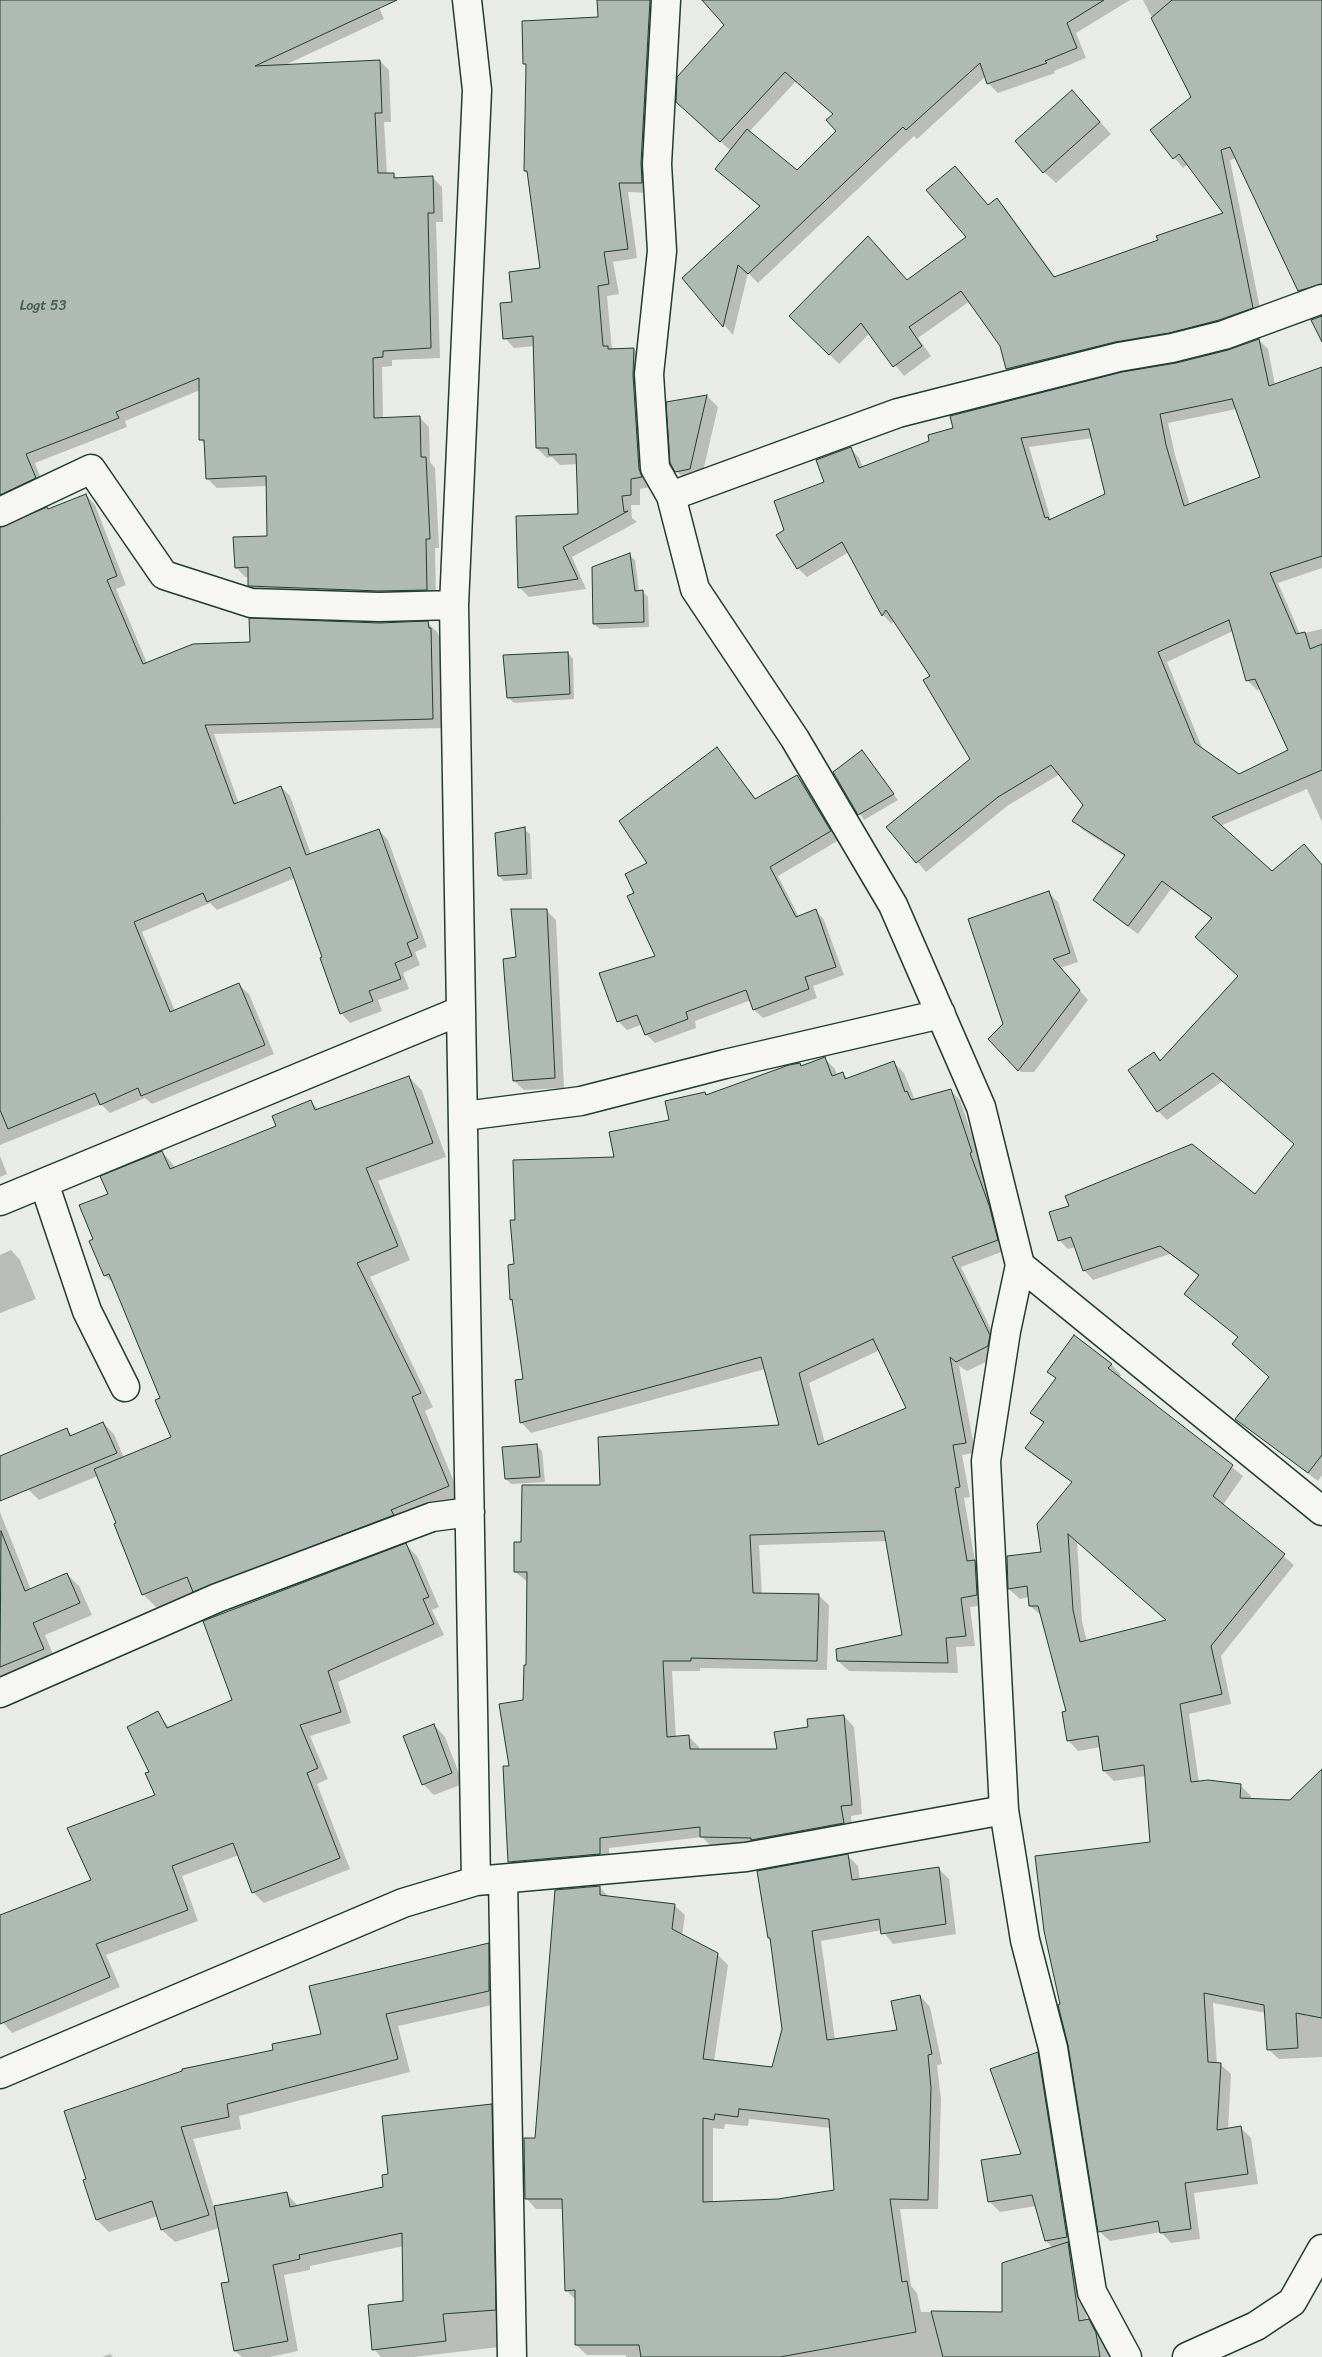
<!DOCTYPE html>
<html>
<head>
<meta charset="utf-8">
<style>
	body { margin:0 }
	canvas { display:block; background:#e9ebe7 }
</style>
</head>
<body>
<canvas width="1322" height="2357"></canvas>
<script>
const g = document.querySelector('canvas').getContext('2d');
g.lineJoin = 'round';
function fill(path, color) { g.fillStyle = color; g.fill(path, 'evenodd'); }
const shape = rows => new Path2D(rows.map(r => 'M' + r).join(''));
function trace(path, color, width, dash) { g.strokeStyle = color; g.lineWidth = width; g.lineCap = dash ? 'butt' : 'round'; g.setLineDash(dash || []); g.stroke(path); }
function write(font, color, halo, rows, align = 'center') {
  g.font = font + ' Sriracha,sans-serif'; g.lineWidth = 5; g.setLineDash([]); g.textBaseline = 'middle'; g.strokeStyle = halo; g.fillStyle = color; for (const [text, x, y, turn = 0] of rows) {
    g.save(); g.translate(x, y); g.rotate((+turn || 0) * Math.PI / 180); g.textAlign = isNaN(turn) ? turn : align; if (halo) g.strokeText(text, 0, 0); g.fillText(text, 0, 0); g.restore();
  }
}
fill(shape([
	[0,0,376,0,384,19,285,65,380,61,389,70,391,122,384,122,387,174,393,174,398,179,433,178,442,187,443,222,436,222,440,358,392,360,392,366,382,367,383,418,419,417,429,427,430,462,435,468,439,548,435,548,436,599,259,595,250,585,250,577,245,577,236,567,269,537,267,486,217,488,207,478,206,445,200,439,200,390,125,421,127,427,35,463,44,487,0,509],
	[598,0,653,0,652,193,628,192,637,258,613,262,619,294,607,296,612,350,634,349,643,359,651,487,640,489,640,505,631,505,632,518,637,522,572,557,586,589,529,597,519,587,579,515,577,464,560,465,552,457,547,458,537,448,535,346,514,348,505,338,513,303,541,269,529,175,525,171,527,66,525,64,599,18],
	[704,0,1130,0,1076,33,1086,58,1054,71,1055,73,998,93,988,83,986,76,917,139,914,136,758,283,748,273,733,335,683,278,760,207,716,169,731,151,687,112,726,25],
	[796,81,834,114,837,131,797,172,749,132],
	[1143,0,1322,0,1322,296,1309,300,1299,290,1237,158,1230,160,1262,318,1017,379,1007,369,1001,346,970,301,918,338,931,356,904,376,870,333,839,364,791,316,907,281,968,237,955,168,989,206,997,200,1006,209,1056,278,1159,241,1225,213,1188,164,1183,168,1152,131,1193,98],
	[1083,103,1111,134,1056,183,1044,172],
	[1259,340,1268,349,1275,385,1322,368,1322,568,1278,583,1300,634,1322,629,1322,822,1307,789,1220,826,1272,872,1304,846,1322,865,1322,1475,1318,1481,1237,1419,1270,1377,1239,1338,1186,1294,1200,1277,1170,1254,1093,1280,1084,1270,1076,1247,1068,1249,1059,1240,1050,1213,1256,1196,1295,1145,1223,1081,1167,1120,1158,1111,1130,1070,1154,1053,1162,1061,1240,976,1213,920,1171,889,1138,934,1104,909,1095,900,1125,857,1083,830,1074,821,1084,804,1060,774,1007,806,926,872,888,827,971,759,932,676,894,620,892,624,883,615,849,552,807,577,798,568,785,531,826,483,850,448,859,458,863,467,1176,364,1228,351],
	[1237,409,1262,478,1190,505,1175,455,1168,423],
	[1093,438,1106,495,1051,520,1029,447],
	[1233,631,1248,681,1257,690,1261,689,1289,751,1239,775,1203,750,1167,662],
	[707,396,718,407,701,480,688,482,676,471,668,403],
	[86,495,95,505,126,585,116,589,147,663,251,643,379,624,428,623,437,632,440,639,442,728,214,734,239,804,281,787,290,796,311,854,379,830,388,840,427,947,415,952,420,965,403,973,409,989,378,1000,382,1011,350,1023,341,1013,295,878,217,910,210,903,142,932,175,1011,239,985,249,994,274,1054,152,1104,145,1098,110,1113,101,1104,0,1145,0,529],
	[629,555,635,560,639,592,643,592,648,597,649,627,600,629,594,624],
	[568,653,573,659,574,699,514,703,508,697],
	[717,749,757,800,797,776,805,785,839,840,778,876,799,917,816,911,824,920,844,975,813,986,817,998,763,1018,754,1010,751,1000,695,1021,696,1028,655,1043,646,1034,643,1024,627,1030,618,1021,657,956,635,893,649,864],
	[862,752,898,800,864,820,834,772],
	[524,829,530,834,532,879,504,881,499,876],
	[1049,893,1058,902,1078,962,1060,968,1088,1000,1034,1072,1021,1072,1012,1062,1005,1024],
	[547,911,556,920,564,1088,524,1090,514,1081,517,959],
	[825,1059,835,1069,837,1075,842,1073,848,1079,894,1063,904,1073,915,1100,950,1090,960,1100,981,1162,979,1163,999,1216,1007,1250,961,1267,999,1346,998,1356,967,1371,959,1366,973,1441,973,1453,962,1455,970,1497,964,1498,975,1561,985,1571,987,1605,970,1607,975,1646,956,1647,958,1673,849,1671,838,1661,903,1636,887,1541,759,1545,762,1594,818,1595,829,1605,827,1670,700,1668,700,1671,672,1671,676,1738,689,1737,699,1747,699,1750,779,1750,810,1728,844,1716,854,1727,862,1814,851,1816,853,1833,711,1846,702,1837,609,1848,609,1864,519,1872,509,1862,504,1767,510,1767,525,1702,527,1667,528,1582,515,1572,522,1543,601,1487,781,1426,765,1369,531,1433,521,1422,525,1380,514,1302,511,1299,516,1221,670,1121,705,1094,707,1096,800,1064,802,1067],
	[880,1350,908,1409,825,1443,809,1383],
	[409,1077,422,1091,446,1157,378,1181,410,1260,370,1277,433,1407,425,1411,461,1499,207,1604,195,1592,157,1608,143,1594,118,1524,98,1476,39,1500,28,1489,66,1429,73,1436,103,1423,114,1434,124,1458,172,1437,161,1399,115,1285,105,1275,95,1240,109,1195,162,1152,176,1168,278,1127,311,1102,319,1110],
	[0,1156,7,1174,0,1177],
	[11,1250,20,1260,36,1299,0,1313,0,1255],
	[1111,1364,1121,1375,1119,1378,1243,1476,1223,1505,1294,1565,1221,1656,1231,1704,1189,1714,1199,1783,1241,1786,1251,1796,1250,1800,1291,1802,1322,1776,1322,2057,1279,2059,1268,2049,1266,2013,1213,2003,1217,2064,1220,2064,1231,2074,1228,2130,1241,2128,1251,2138,1258,2184,1194,2193,1200,2239,1171,2243,1161,2232,1110,2241,1099,2231,1152,1843,1146,1776,1114,1781,1104,1771,1101,1747,1078,1751,1068,1740,1067,1712,1042,1616,1030,1606,1029,1597,1020,1599,1009,1589,1042,1553,1073,1483,1037,1458,1027,1448,1044,1424,1032,1413,1057,1379,1049,1371],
	[1077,1542,1167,1621,1087,1642,1082,1621],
	[537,1446,542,1451,545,1482,511,1484,506,1479],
	[0,1512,31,1590,67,1574,79,1586,92,1615,45,1635,56,1661,0,1684],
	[406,1545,417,1556,439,1607,432,1610,444,1635,338,1682,351,1723,310,1736,328,1779,317,1784,350,1869,264,1903,253,1892,239,1855,182,1876,198,1921,106,1955,120,1987,12,2033,0,2019,0,1916,93,1881,157,1796,150,1772,157,1713,170,1728,233,1701],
	[434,1725,445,1737,463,1784,434,1795,423,1784],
	[848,1856,858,1866,860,1880,938,1868,949,1879,956,1934,893,1944,882,1930,821,1941,835,2040,899,2031,920,1996,930,2007,942,2064,937,2065,941,2099,938,2209,900,2209,911,2286,917,2293,921,2312,1004,2313,1053,2248,1046,2241,1036,2206,1000,2212,989,2201,1022,2155,1038,2054,1048,2064,1087,2321,1099,2331,1108,2348,1109,2357,626,2357,626,2355,587,2355,576,2345,576,2300,566,2290,563,2209,536,2209,526,2198,537,2139,599,1887,610,1898,674,1905,685,1915,682,1936,717,1954,728,1965,714,2062,773,2068,783,2029,772,1940],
	[749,2119,831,2128,836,2191,778,2200,713,2203,713,2128,724,2129,725,2124,748,2126],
	[488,1944,501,1957,501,2003,398,2026,410,2072,239,2116,241,2129,193,2139,214,2207,286,2193,298,2206,385,2188,389,2175,491,2105,502,2116,506,2321,496,2322,499,2347,414,2357,381,2357,374,2349,404,2302,404,2246,310,2266,310,2270,284,2275,298,2351,270,2357,242,2357,235,2351,230,2283,219,2228,175,2242,162,2230,158,2216,109,2232,97,2220,84,2180,275,2050,323,2035],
	[110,2354,113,2357,102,2357]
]), '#0003');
const building = shape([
	[0,0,397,0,255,66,380,60,382,113,375,113,378,173,394,173,394,178,433,176,434,213,428,213,431,348,383,351,383,357,373,358,374,418,420,416,421,457,426,457,430,539,426,539,427,590,379,591,248,586,248,567,235,568,233,537,267,536,266,476,206,479,204,440,199,440,199,378,116,412,119,418,26,454,36,478,0,495,0,0],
	[597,0,650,0,641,163,642,183,619,183,628,249,604,252,609,284,598,286,603,346,608,346,608,349,634,348,633,375,639,469,642,477,631,479,631,495,622,496,624,512,628,511,563,547,578,579,518,588,516,516,578,514,576,454,549,455,548,448,536,448,533,336,503,339,500,303,512,302,509,272,540,268,527,171,524,171,526,64,523,64,522,21,598,17,597,0],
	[702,0,1104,0,1067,23,1077,48,1045,61,1047,63,987,84,980,63,906,130,903,127,748,274,738,265,723,327,682,278,760,206,715,169,747,129,797,170,836,131,826,120,833,114,785,72,720,142,676,102,677,77,724,25,702,0],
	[1172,0,1322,0,1322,284,1298,291,1230,147,1221,150,1253,308,1219,320,1169,333,1115,342,1006,369,1000,346,961,291,909,327,922,346,893,367,861,323,829,355,789,316,868,236,907,280,966,237,926,190,955,166,988,205,997,198,1054,277,1158,240,1156,236,1223,213,1179,154,1173,159,1150,130,1191,97,1151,18,1172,0],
	[1072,90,1100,122,1043,173,1015,141,1072,90],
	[1322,316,1322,342,1311,320,1322,316],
	[1259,339,1269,386,1322,367,1322,556,1270,573,1296,634,1305,632,1310,649,1322,644,1322,770,1212,817,1272,871,1304,844,1322,865,1322,1455,1308,1473,1235,1419,1269,1377,1232,1344,1238,1337,1184,1294,1199,1275,1160,1246,1083,1271,1071,1237,1058,1241,1049,1212,1069,1206,1065,1196,1192,1144,1255,1194,1294,1144,1213,1073,1157,1112,1128,1070,1154,1052,1160,1061,1238,976,1195,937,1212,918,1162,881,1128,926,1093,900,1125,855,1072,821,1083,805,1051,765,998,797,916,863,886,827,970,759,923,680,930,676,886,610,882,616,842,542,797,569,776,535,784,530,774,501,824,482,816,460,851,447,859,468,929,441,928,435,953,428,950,416,1122,372,1176,363,1228,350,1259,339],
	[1232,399,1260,477,1184,506,1166,445,1160,414,1232,399],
	[1089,429,1105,494,1049,520,1048,517,1045,518,1021,438,1089,429],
	[1229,620,1246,681,1255,679,1288,750,1239,774,1195,743,1158,652,1229,620],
	[707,395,690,469,675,472,670,463,666,402,707,395],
	[86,494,117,576,107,580,143,664,193,644,250,642,249,618,379,623,428,621,429,628,431,628,433,719,205,725,234,804,281,786,306,855,379,829,418,938,407,943,412,956,395,963,401,979,369,991,373,1001,340,1014,320,958,322,957,290,867,207,902,203,893,134,922,170,1012,239,983,265,1045,141,1096,138,1088,100,1105,95,1093,8,1129,0,1110,0,527,47,507,48,509,86,494],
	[630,553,635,591,643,590,644,622,593,624,592,567,630,553],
	[568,652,570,694,507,698,503,655,568,652],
	[717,747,755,799,797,775,831,831,770,867,796,917,816,909,836,967,805,977,809,989,753,1010,746,990,686,1012,688,1019,645,1035,637,1015,617,1022,599,973,655,956,627,896,634,893,625,874,647,863,619,821,717,747],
	[862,750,894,794,858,815,833,772,862,750],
	[525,827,527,874,498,876,495,833,525,827],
	[1049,891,1070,953,1053,959,1080,990,1018,1071,988,1039,1003,1024,968,919,1049,891],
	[511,909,547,909,555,1078,513,1081,503,959,516,957,511,909],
	[825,1057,832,1076,843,1072,845,1079,894,1061,905,1092,907,1091,911,1100,951,1089,972,1152,970,1153,989,1205,998,1240,952,1257,990,1335,988,1346,956,1362,950,1357,966,1443,953,1445,960,1487,955,1488,967,1561,975,1560,977,1595,961,1598,966,1636,946,1638,948,1663,837,1661,836,1649,902,1635,884,1531,750,1535,753,1593,819,1594,817,1661,691,1658,691,1661,663,1661,667,1737,689,1735,690,1749,777,1749,774,1732,808,1727,807,1719,844,1715,852,1805,841,1806,844,1823,751,1840,751,1838,700,1837,700,1827,600,1838,600,1854,508,1862,503,1766,509,1766,499,1704,523,1700,524,1665,526,1665,527,1572,514,1572,514,1542,521,1542,522,1485,600,1485,598,1437,779,1425,761,1357,520,1423,515,1380,523,1379,512,1299,510,1300,508,1265,514,1264,510,1220,515,1220,513,1160,614,1157,609,1132,669,1120,665,1101,705,1092,706,1095,789,1065,800,1063,801,1066,825,1057],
	[873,1339,906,1408,818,1445,799,1373,873,1339],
	[409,1076,433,1143,366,1168,398,1246,357,1263,421,1393,412,1397,449,1486,391,1510,394,1515,193,1592,187,1577,142,1595,114,1524,116,1523,94,1469,171,1437,155,1400,160,1398,109,1274,104,1276,89,1241,93,1239,79,1205,108,1194,100,1176,162,1151,170,1169,276,1126,272,1116,311,1100,315,1110,409,1076],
	[1074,1335,1112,1364,1108,1368,1233,1465,1213,1496,1285,1554,1211,1646,1222,1694,1180,1704,1191,1782,1208,1780,1241,1784,1240,1798,1290,1800,1322,1769,1322,2018,1296,2013,1298,2048,1267,2050,1264,2005,1204,1993,1208,2062,1221,2063,1217,2130,1241,2126,1248,2174,1185,2183,1191,2229,1160,2233,1158,2221,1098,2232,1068,2045,1058,2005,1060,2004,1044,1931,1035,1856,1150,1842,1144,1765,1103,1771,1098,1736,1067,1741,1062,1712,1066,1711,1038,1606,1029,1606,1027,1586,1008,1589,1007,1556,1041,1552,1037,1524,1072,1482,1025,1448,1044,1422,1030,1413,1056,1378,1047,1372,1074,1335],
	[1068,1534,1166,1620,1080,1642,1073,1610,1068,1534],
	[103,1422,117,1453,0,1501,0,1456,67,1428,70,1436,103,1422],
	[537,1444,540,1477,505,1479,502,1447,537,1444],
	[1,1531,25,1591,67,1573,80,1603,33,1623,44,1649,0,1667,1,1531],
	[406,1543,429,1597,423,1599,434,1624,328,1671,341,1712,300,1725,318,1768,307,1773,340,1858,252,1893,233,1843,172,1866,188,1910,96,1944,110,1977,0,2024,0,1915,91,1880,67,1828,155,1795,145,1773,149,1772,127,1727,158,1711,167,1728,232,1700,203,1621,406,1543],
	[434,1724,452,1773,422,1785,403,1736,434,1724],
	[848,1854,852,1880,939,1867,946,1924,881,1934,879,1919,812,1931,827,2040,897,2030,891,2001,920,1995,932,2054,928,2055,931,2088,928,2200,890,2199,902,2282,907,2281,916,2332,780,2357,641,2357,639,2345,575,2345,575,2290,565,2291,562,2199,525,2199,524,2138,535,2138,555,1890,600,1886,600,1895,675,1904,672,1929,718,1953,703,2059,772,2067,782,2029,770,1938,768,1938,757,1871,848,1854],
	[739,2109,829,2119,834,2190,778,2199,703,2202,703,2118,714,2120,715,2114,738,2117,739,2109],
	[489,1943,489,1991,386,2014,398,2059,227,2104,229,2117,181,2127,209,2215,161,2230,152,2201,96,2220,83,2180,86,2179,64,2111,182,2071,182,2069,273,2050,272,2044,321,2034,309,1986,489,1943],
	[1038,2052,1067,2237,1045,2241,1032,2195,988,2202,981,2160,1021,2154,990,2069,1038,2052],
	[492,2104,496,2310,443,2314,446,2341,372,2350,368,2305,403,2301,402,2233,299,2255,300,2259,273,2265,288,2341,234,2351,221,2283,229,2282,214,2206,287,2192,290,2207,383,2187,382,2175,388,2174,382,2116,492,2104],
	[1068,2242,1079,2321,1089,2319,1096,2333,1100,2357,943,2357,931,2311,1002,2312,1002,2263,1068,2242]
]);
fill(building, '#b0bab5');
trace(building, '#1f3d34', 1);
const minor = shape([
	[666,0,657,164,662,251,649,374,655,468,671,496,695,589,795,739,893,905,981,1107,1020,1265,1006,1331,986,1461,1004,1810,1025,1940,1053,2048,1092,2292,1127,2357],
	[671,496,898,413,1119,357,1172,348,1224,335,1322,299],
	[0,512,91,469,164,575,251,603,379,607,454,605],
	[464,1116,581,1101,725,1064,941,1014],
	[44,1183,87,1311,125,1387],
	[0,1201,460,1011],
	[1020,1265,1322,1511],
	[0,1693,217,1598,432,1517,470,1512],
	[503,1879,512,2357],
	[476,1881,746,1857,1004,1810],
	[0,2074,403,1903,476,1881,454,605,477,90,467,0],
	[1187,2357,1256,2326,1292,2302,1322,2249]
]);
trace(minor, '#1f3d34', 31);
trace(minor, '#f6f6f2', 28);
write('14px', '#435c54', null, [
	["Logt 53",43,306]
]);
</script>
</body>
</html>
